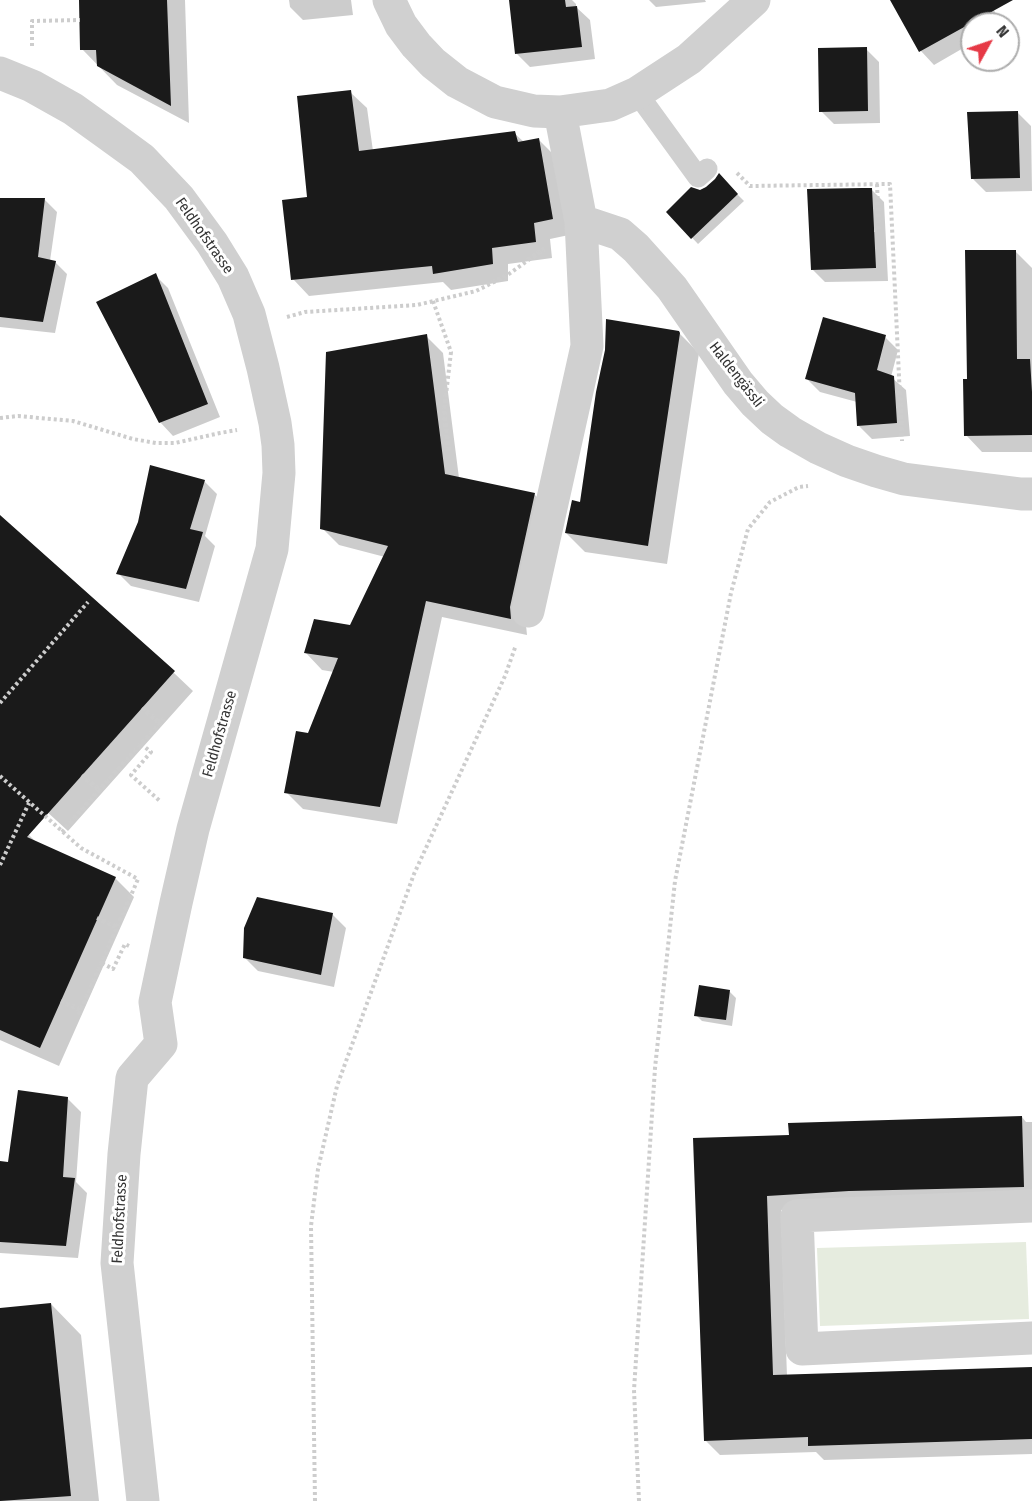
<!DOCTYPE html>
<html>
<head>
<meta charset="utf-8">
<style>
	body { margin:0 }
	#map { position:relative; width:1032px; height:1501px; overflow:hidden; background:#fff; font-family:"Fira Sans Condensed",sans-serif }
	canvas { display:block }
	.north { position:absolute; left:960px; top:12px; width:60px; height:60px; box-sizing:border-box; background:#fff; border:2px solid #adadad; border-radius:50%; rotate:50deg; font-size:16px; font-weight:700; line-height:24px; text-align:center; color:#333 }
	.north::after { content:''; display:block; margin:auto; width:21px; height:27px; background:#e63946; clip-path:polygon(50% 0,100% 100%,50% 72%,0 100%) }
</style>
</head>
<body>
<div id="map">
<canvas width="1032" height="1501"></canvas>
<div class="north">N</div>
</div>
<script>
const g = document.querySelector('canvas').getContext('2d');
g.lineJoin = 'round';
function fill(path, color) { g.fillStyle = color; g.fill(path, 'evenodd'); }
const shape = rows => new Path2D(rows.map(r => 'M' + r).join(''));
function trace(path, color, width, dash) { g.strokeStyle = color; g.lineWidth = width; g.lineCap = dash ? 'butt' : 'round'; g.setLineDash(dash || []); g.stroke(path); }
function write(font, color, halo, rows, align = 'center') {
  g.font = font + ' "Fira Sans Condensed",sans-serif'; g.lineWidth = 6; g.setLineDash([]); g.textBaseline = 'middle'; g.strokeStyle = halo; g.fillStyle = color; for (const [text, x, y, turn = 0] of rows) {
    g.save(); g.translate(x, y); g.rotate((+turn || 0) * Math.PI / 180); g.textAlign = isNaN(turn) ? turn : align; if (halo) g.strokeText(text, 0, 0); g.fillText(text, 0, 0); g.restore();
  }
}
fill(shape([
	[1026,1242,1029,1319,820,1326,817,1248]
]), '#e6ecdf');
fill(shape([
	[80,0,185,0,189,123,117,85,82,49],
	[289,0,351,0,353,15,303,20,290,7],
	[510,0,572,0,576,4,576,7,590,20,595,59,530,67,517,54],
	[649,0,705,0,706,2,656,7],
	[892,0,988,0,1002,24,972,24,972,43,934,65,921,51],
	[866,49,879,62,880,123,834,124,821,111],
	[350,92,367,108,373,151,514,133,524,142,538,139,555,156,569,235,550,239,552,258,508,264,508,281,451,290,443,282,309,296,293,279,309,199],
	[1018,113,1031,126,1032,191,986,192,973,179],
	[719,176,744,201,698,244,668,212,700,191,707,188],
	[871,189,884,202,888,281,825,282,812,269],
	[0,200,45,200,57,212,50,261,55,262,67,274,55,333,0,327],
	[1015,251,1032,268,1032,452,982,452,966,435],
	[155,275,168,288,220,417,173,436,160,422],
	[679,333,699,353,667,564,585,552,566,533],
	[426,336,443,353,459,478,534,494,551,511,526,625,527,635,442,617,397,824,303,809,286,792,334,672,322,670,306,653,351,627,385,557,339,545,322,528],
	[885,337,898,350,891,377,906,390,910,436,872,439,858,425,857,402,820,392,807,379],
	[204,481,217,494,205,536,215,546,199,602,131,586,118,573],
	[1,518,174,673,193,691,68,831,0,769],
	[0,822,29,835,36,842,115,878,134,897,59,1066,0,1040],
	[332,914,346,928,334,987,258,971,245,958],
	[729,991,736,998,732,1026,702,1021,696,1015],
	[68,1099,81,1112,76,1182,87,1193,78,1258,0,1253,0,1163,9,1163],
	[1022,1117,1026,1122,1032,1122,1032,1201,864,1205,781,1210,787,1376,1032,1369,1032,1454,824,1460,816,1452,720,1455,705,1440,695,1139,790,1137],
	[51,1304,81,1335,99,1501,0,1501,0,1310]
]), '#0003');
fill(shape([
	[79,0,167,0,171,106,97,66,96,50,80,50],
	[509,0,565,0,566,7,577,6,582,47,515,54],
	[890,0,1013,0,919,52],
	[867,47,868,111,819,112,818,48],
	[351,90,359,151,515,131,518,142,539,138,553,219,534,223,536,242,492,248,493,264,433,274,432,266,291,280,282,200,307,197,297,96],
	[1018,111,1020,178,971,179,967,112],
	[719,173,738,194,691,239,666,212,691,187,700,190,706,187,715,179],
	[862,188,872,188,876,268,811,270,807,189],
	[0,198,45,198,38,257,56,261,43,322,0,317],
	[965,250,1016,250,1017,359,1030,359,1032,392,1032,435,964,436,963,379,967,379],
	[156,273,208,404,159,423,96,302],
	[823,317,886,335,877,370,894,376,897,423,857,426,855,393,805,379],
	[606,319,679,331,680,333,648,546,565,533,572,500,580,502,596,392,605,350],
	[427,334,445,474,535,493,510,607,511,619,426,601,380,807,284,793,296,731,308,733,338,658,304,653,314,619,350,625,388,546,320,529,326,352],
	[150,465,205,480,190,529,203,532,186,589,116,574,138,522],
	[0,515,175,671,27,837,116,877,40,1048,0,1030],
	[257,897,333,913,321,975,243,958,244,928],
	[699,985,730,990,726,1020,694,1016],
	[18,1090,68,1097,63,1177,75,1178,66,1246,0,1242,0,1161,8,1162],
	[1022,1116,1024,1187,849,1191,767,1196,773,1375,1032,1367,1032,1439,808,1446,808,1437,704,1441,693,1138,789,1135,788,1123],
	[51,1303,71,1496,0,1501,0,1308]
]), '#1a1a1a');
trace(shape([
	[32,46,32,21,80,20],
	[737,173,750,186,890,184,902,441],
	[874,230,879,230,877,184],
	[433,301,451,352,444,412,449,453],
	[287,317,305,312,417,305,476,291,506,276,544,249],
	[0,418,18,416,73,421,133,439,156,443,175,443,220,433,237,430],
	[0,703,88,602],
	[142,708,160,723],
	[141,744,151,752,131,775,161,802],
	[82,775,100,791],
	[0,776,81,848,138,879,102,963,78,1017],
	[62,832,164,719],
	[0,865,29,803],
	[97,918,117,927],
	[102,963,113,969,125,944,129,946],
	[61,1001,81,1010],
	[315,1501,311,1226,318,1169,337,1086,414,874,505,676,516,645],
	[639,1501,634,1390,655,1068,675,881,731,593,748,529,770,502,799,487,808,486]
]), '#cdcdcd', 4, [3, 3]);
trace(shape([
	[637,93,698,177,707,169]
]), '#d0d0d0', 21);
trace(shape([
	[389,0,401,25,416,45,433,63,457,82,495,102,534,111,560,112,610,105,637,93,689,59,754,0],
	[0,73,32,86,73,109,105,132,142,159,179,198,212,243,233,277,249,314,263,368,275,423,278,445,279,473,272,549,193,829,176,903,155,1002,161,1044,132,1078,124,1154,117,1263,143,1501],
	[581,221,620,234,636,248,672,288,738,383,755,403,772,419,790,432,818,448,847,461,876,471,904,479,1021,494,1032,494],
	[528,611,587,346,581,221,560,112],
	[1032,1206,797,1216,802,1349,1032,1338]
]), '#d0d0d0', 33);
write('15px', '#333', '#fff', [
	["Feldhofstrasse",204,236,55],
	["Haldengässli",736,375,52],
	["Feldhofstrasse",220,734,-74],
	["Feldhofstrasse",120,1219,-87]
]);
</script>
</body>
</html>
